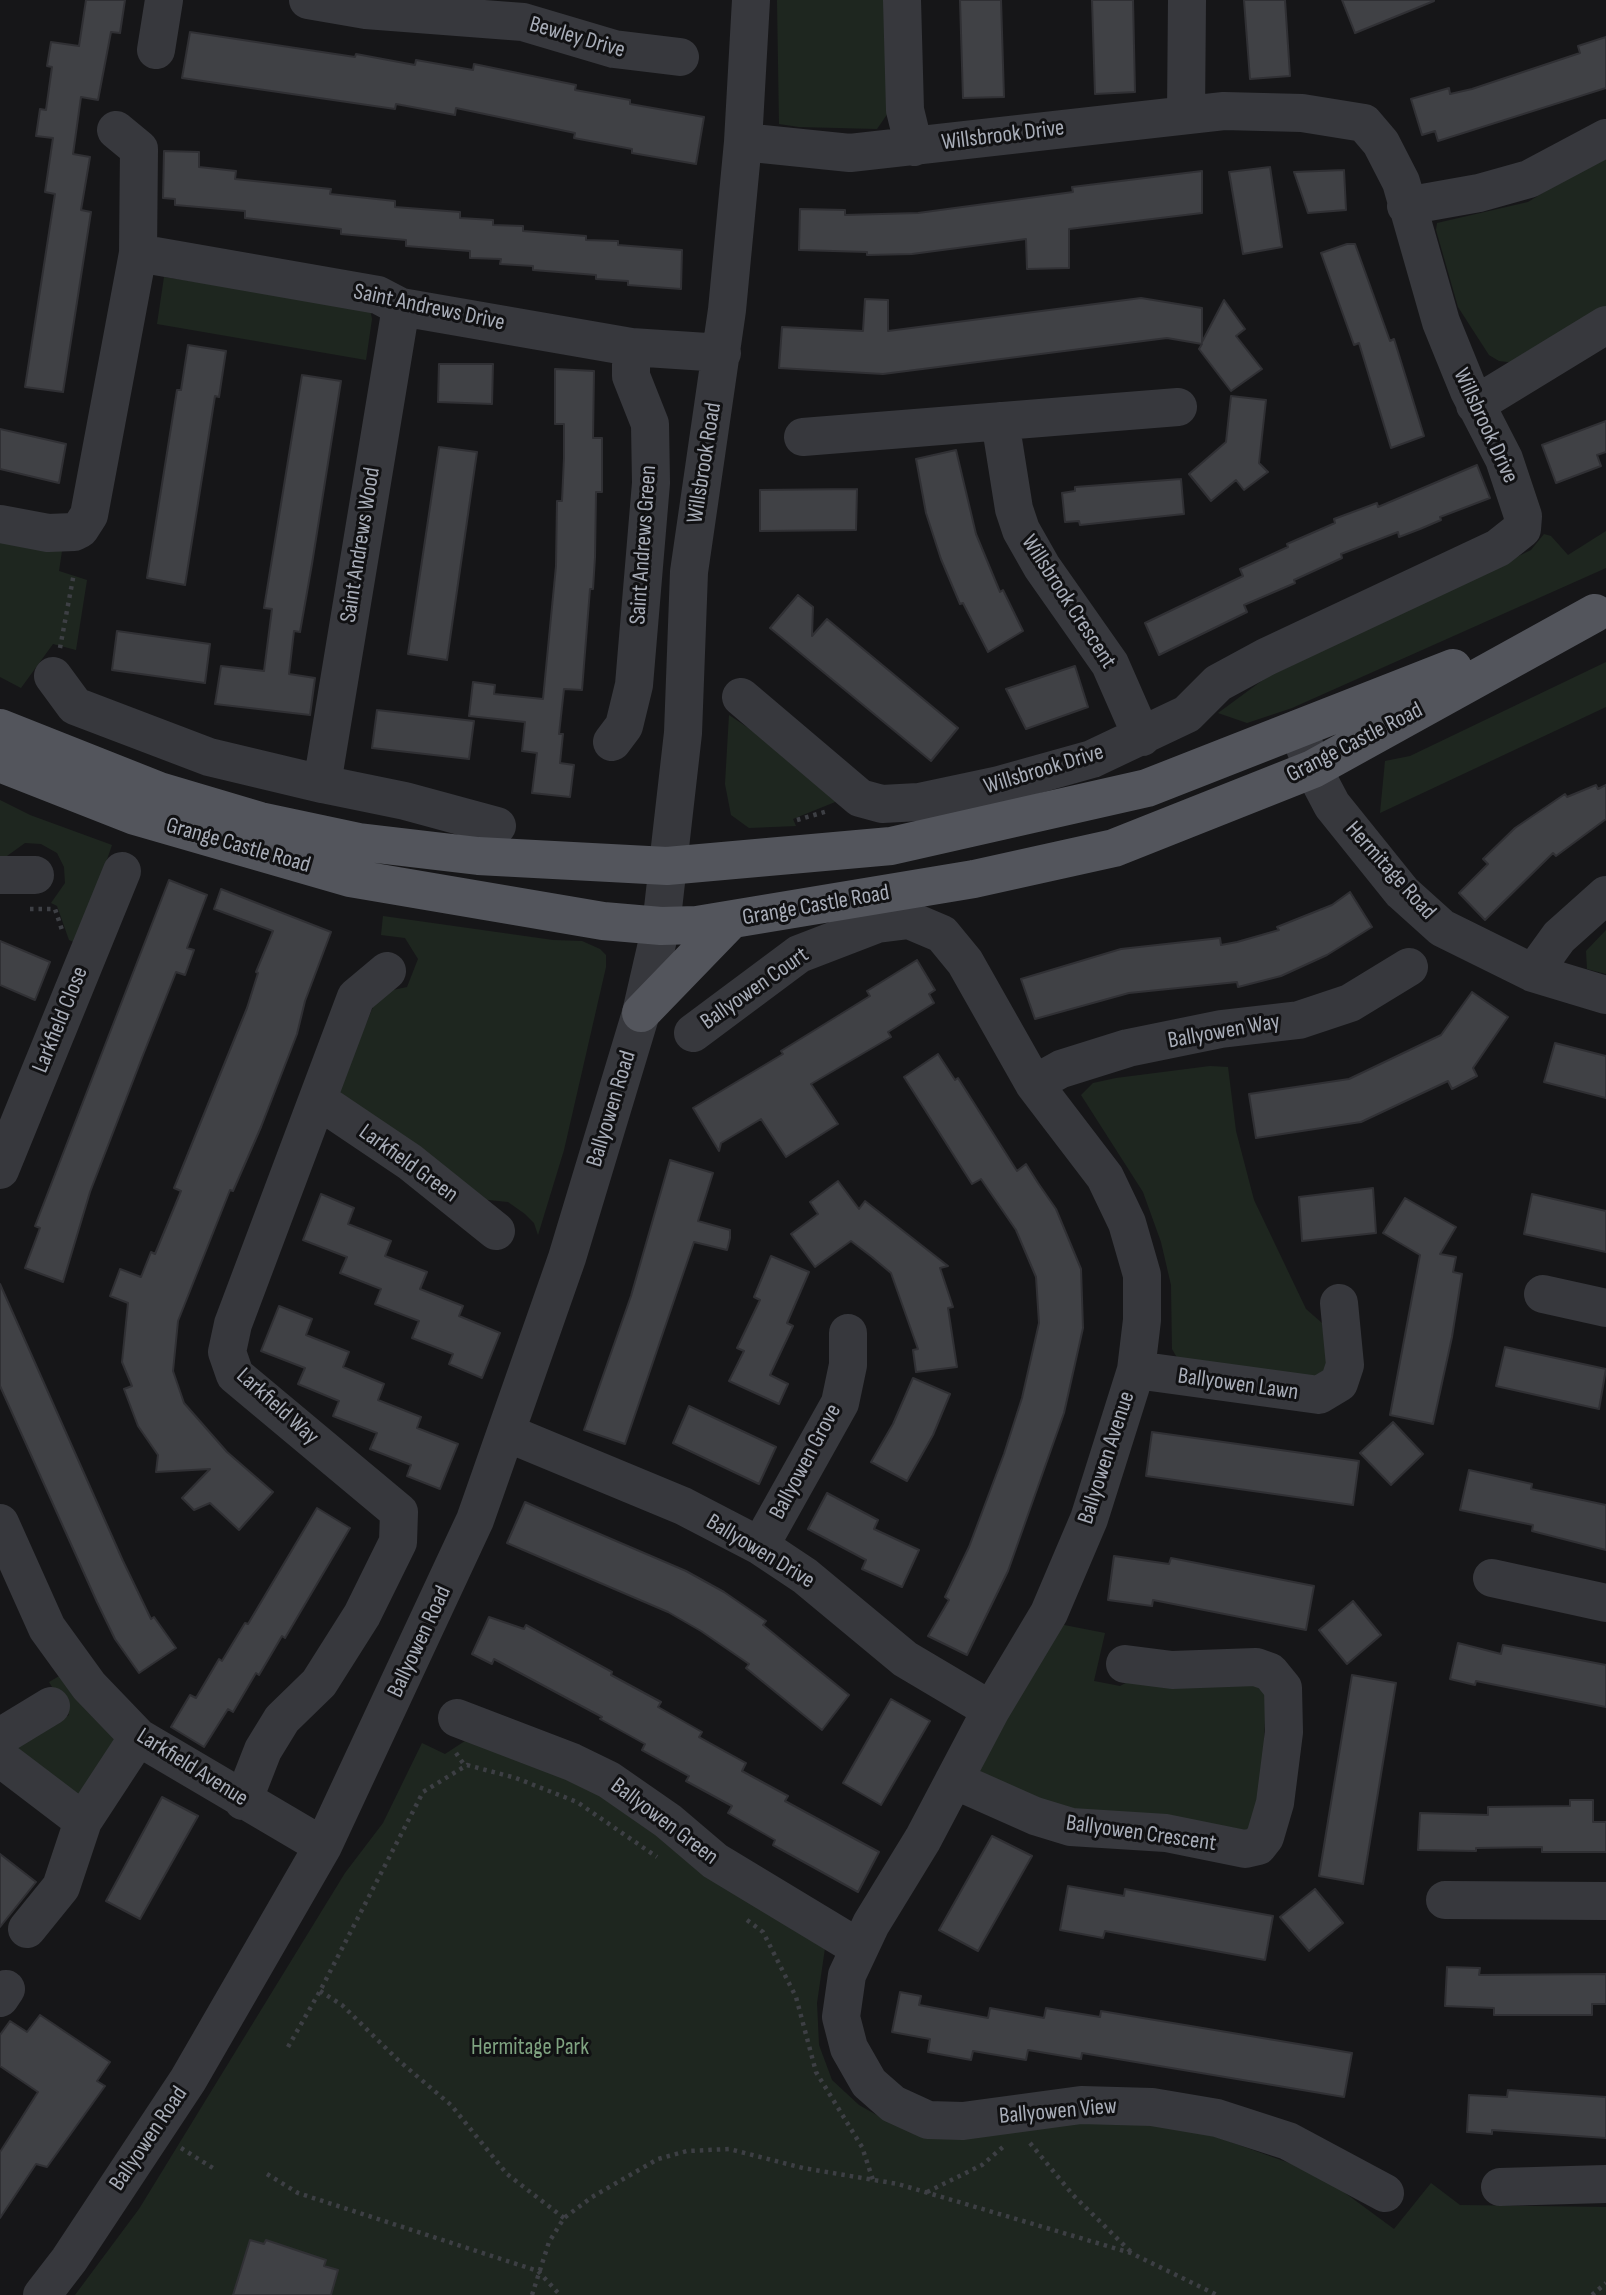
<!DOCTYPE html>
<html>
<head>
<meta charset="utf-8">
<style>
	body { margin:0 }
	canvas { display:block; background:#161618 }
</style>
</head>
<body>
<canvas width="1606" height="2295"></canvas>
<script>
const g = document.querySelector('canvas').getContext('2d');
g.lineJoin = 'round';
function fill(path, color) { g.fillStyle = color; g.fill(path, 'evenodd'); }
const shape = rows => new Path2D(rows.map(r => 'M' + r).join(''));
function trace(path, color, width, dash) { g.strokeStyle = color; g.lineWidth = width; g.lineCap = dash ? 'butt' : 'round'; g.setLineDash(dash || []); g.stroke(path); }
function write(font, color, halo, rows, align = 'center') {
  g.font = font + ' "Sofia Sans Condensed",sans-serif'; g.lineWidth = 6; g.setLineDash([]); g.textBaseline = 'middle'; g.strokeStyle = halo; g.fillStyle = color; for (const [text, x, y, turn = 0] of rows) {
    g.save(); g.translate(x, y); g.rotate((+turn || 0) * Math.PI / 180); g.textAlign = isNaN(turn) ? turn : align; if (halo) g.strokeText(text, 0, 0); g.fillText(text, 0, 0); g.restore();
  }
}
fill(shape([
	[777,0,889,0,888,113,877,129,799,127,779,124],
	[1606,154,1606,311,1516,363,1499,361,1489,355,1458,307,1436,230,1437,223,1528,202],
	[164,277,370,309,372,319,366,360,157,324],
	[1606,531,1606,568,1292,708,1247,723,1218,713,1267,677,1531,550,1544,534,1551,536,1568,555],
	[0,539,62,551,59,571,87,580,76,650,53,644,21,688,0,677],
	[1606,662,1606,707,1380,813,1385,761,1410,756],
	[729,715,850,796,793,819,796,826,749,828,731,815,725,784],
	[0,800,30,815,112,845,78,944,69,940,57,906,51,903,65,883,64,867,57,853,41,844,25,843,0,861],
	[383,916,553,940,582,941,600,949,606,955,606,967,564,1150,538,1235,534,1223,525,1214,508,1202,479,1199,336,1094,379,993,407,987,418,959,405,938,381,935],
	[1606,930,1606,974,1587,969,1586,951],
	[1210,1066,1228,1067,1236,1131,1254,1200,1306,1309,1322,1323,1329,1368,1311,1378,1179,1361,1172,1349,1171,1285,1161,1242,1143,1192,1081,1095,1093,1083,1116,1078],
	[1059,1624,1105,1633,1094,1681,1120,1686,1137,1677,1246,1680,1266,1693,1262,1799,1246,1837,1064,1811,994,1790,979,1769],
	[68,1671,123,1741,83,1800,12,1749,69,1715,49,1682],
	[468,1739,594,1790,825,1948,817,2003,819,2045,832,2080,859,2105,896,2126,1123,2123,1197,2130,1292,2164,1337,2187,1394,2229,1431,2183,1460,2205,1606,2207,1606,2295,75,2295,139,2209,345,1873,383,1823,422,1743,445,1754]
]), '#1e261f');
const building = shape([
	[86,0,125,0,120,33,111,32,98,100,81,97,73,154,90,157,81,210,91,212,63,392,25,387,55,194,45,192,53,138,36,136,40,109,46,110,52,67,47,66,51,42,79,46,86,0],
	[960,0,1001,0,1004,97,963,98,960,0],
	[1092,0,1133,0,1135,92,1095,94,1092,0],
	[1244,0,1285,0,1290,76,1250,79,1244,0],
	[1342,0,1434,0,1434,1,1355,33,1342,0],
	[190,32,355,57,356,54,415,65,416,60,473,70,474,64,576,85,575,90,630,100,630,104,704,117,696,164,632,153,632,149,574,138,575,133,456,108,455,115,396,104,395,109,182,78,190,32],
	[1606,37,1606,88,1438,141,1435,131,1422,135,1411,99,1449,88,1450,94,1472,89,1580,53,1578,46,1606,37],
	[164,151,199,152,199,167,236,171,235,179,331,189,330,194,395,201,395,207,460,212,460,218,493,220,493,225,523,226,523,231,586,236,586,240,618,241,618,245,682,250,681,289,628,285,628,281,596,279,596,275,533,270,533,266,500,264,501,259,470,258,470,251,406,246,406,240,341,234,341,229,245,218,245,211,175,205,175,199,163,198,164,151],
	[1270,167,1282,247,1243,254,1229,172,1270,167],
	[1344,170,1346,210,1308,213,1294,172,1344,170],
	[1202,171,1202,213,1069,229,1069,268,1027,269,1026,239,912,254,867,255,867,252,799,250,800,209,845,210,845,215,918,213,1073,192,1072,187,1202,171],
	[1347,244,1355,244,1390,341,1394,339,1424,436,1391,448,1359,343,1354,345,1321,253,1347,244],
	[1141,298,1202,308,1202,342,1224,300,1245,329,1236,336,1262,369,1231,391,1199,349,1202,344,1167,338,883,374,779,368,782,327,863,331,865,299,888,300,888,331,1141,298],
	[188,345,226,351,219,397,215,396,185,585,147,578,177,390,181,390,188,345],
	[439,364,493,364,492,404,438,402,439,364],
	[555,369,594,371,593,438,602,438,602,492,596,492,595,557,593,589,590,589,582,690,564,689,559,734,563,734,560,763,574,765,570,797,532,793,537,753,522,751,525,722,469,716,473,682,495,685,494,694,543,699,556,566,557,501,562,501,564,458,564,424,555,424,555,369],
	[302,375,341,381,312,564,300,632,294,631,289,674,315,678,310,715,215,704,221,666,264,671,272,609,264,608,302,375],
	[1231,396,1266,400,1259,463,1268,472,1244,490,1236,480,1211,501,1189,474,1226,442,1231,396],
	[1606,421,1606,452,1597,455,1601,466,1556,483,1542,445,1606,421],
	[0,429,66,444,59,483,0,469,0,429],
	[439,447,477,452,447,660,408,654,439,447],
	[956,450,976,534,1000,592,1003,590,1023,631,988,652,963,603,960,604,941,559,926,513,916,459,956,450],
	[1477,465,1490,498,1440,517,1441,520,1420,529,1399,537,1398,532,1341,554,1342,558,1294,580,1295,583,1244,605,1247,612,1159,655,1145,623,1243,576,1240,569,1288,547,1287,544,1335,523,1334,519,1377,503,1378,507,1477,465],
	[1181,479,1184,514,1080,525,1079,521,1065,522,1062,493,1075,491,1075,487,1181,479],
	[857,489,856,530,760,531,760,490,857,489],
	[798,595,813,607,812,636,827,619,958,728,931,761,770,628,798,595],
	[117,631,210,644,205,683,112,670,117,631],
	[1075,666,1088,707,1026,729,1006,689,1075,666],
	[377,710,474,721,469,759,372,748,377,710],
	[1596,785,1598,789,1606,785,1606,819,1556,856,1553,853,1485,920,1459,893,1488,864,1483,859,1515,828,1565,794,1567,797,1596,785],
	[169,880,207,895,187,948,194,950,185,975,176,972,143,1055,90,1192,63,1282,25,1268,40,1228,35,1226,169,880],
	[221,889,331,932,305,1001,297,1034,261,1127,233,1191,230,1190,178,1321,173,1371,184,1403,227,1452,273,1492,239,1530,210,1503,194,1510,182,1498,210,1469,156,1472,158,1455,138,1426,124,1389,132,1386,122,1362,128,1303,110,1296,120,1269,141,1277,151,1252,155,1254,181,1191,174,1188,247,1008,258,973,256,972,273,931,214,909,221,889],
	[1350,892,1372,927,1327,955,1281,976,1238,987,1237,982,1129,993,1035,1019,1021,979,1121,949,1220,938,1221,945,1237,942,1279,930,1277,927,1332,905,1350,892],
	[0,941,50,962,35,1000,0,985,0,941],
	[917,960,935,990,929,994,934,1003,888,1032,891,1037,811,1084,838,1124,786,1157,761,1119,721,1143,719,1151,693,1108,783,1054,781,1051,870,996,867,991,917,960],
	[1472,992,1508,1017,1473,1068,1477,1076,1452,1089,1448,1081,1361,1122,1256,1138,1249,1094,1349,1079,1441,1035,1472,992],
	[1555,1043,1606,1056,1606,1098,1544,1082,1555,1043],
	[938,1054,955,1080,958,1078,1017,1171,1026,1164,1038,1183,1056,1209,1081,1269,1083,1328,1064,1413,1008,1571,967,1655,928,1636,949,1600,945,1597,969,1547,1004,1454,1022,1398,1039,1323,1036,1277,1016,1230,981,1179,972,1184,904,1077,938,1054],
	[670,1160,713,1173,698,1221,730,1230,730,1238,727,1250,694,1242,625,1444,584,1430,631,1296,670,1160],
	[838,1181,859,1209,865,1201,948,1266,940,1268,953,1307,948,1308,957,1367,916,1372,913,1350,918,1349,891,1273,872,1257,851,1241,815,1267,791,1234,818,1214,810,1202,838,1181],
	[1373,1188,1376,1233,1302,1241,1299,1197,1373,1188],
	[321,1194,354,1208,348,1224,391,1241,385,1256,427,1272,420,1289,463,1306,459,1316,500,1333,482,1378,449,1364,453,1354,412,1338,419,1321,375,1304,381,1289,340,1273,347,1257,303,1240,321,1194],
	[1532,1194,1606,1211,1606,1252,1524,1234,1532,1194],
	[1405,1198,1456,1227,1440,1254,1456,1257,1453,1272,1462,1274,1452,1337,1433,1424,1390,1415,1420,1255,1383,1233,1405,1198],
	[771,1256,809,1272,787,1323,793,1326,770,1375,788,1384,779,1404,729,1381,744,1351,737,1348,760,1300,754,1297,771,1256],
	[0,1284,123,1561,151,1619,154,1617,176,1648,139,1673,115,1639,97,1602,0,1386,0,1284],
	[279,1306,312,1319,306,1335,349,1352,343,1367,384,1384,378,1400,421,1417,417,1428,458,1444,440,1489,407,1476,411,1465,370,1449,377,1433,333,1416,339,1401,298,1384,305,1368,261,1351,279,1306],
	[1505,1347,1606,1369,1599,1409,1496,1386,1505,1347],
	[913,1378,950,1394,933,1435,907,1481,871,1462,893,1424,913,1378],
	[689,1406,776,1447,759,1484,673,1443,689,1406],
	[1393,1422,1423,1454,1391,1485,1360,1453,1393,1422],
	[1152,1432,1359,1461,1353,1505,1146,1476,1152,1432],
	[1469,1470,1532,1484,1531,1489,1606,1505,1606,1550,1532,1531,1533,1525,1460,1510,1469,1470],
	[827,1493,878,1520,874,1529,919,1550,902,1587,862,1569,866,1560,808,1529,827,1493],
	[525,1502,686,1571,724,1592,766,1621,763,1625,849,1695,822,1730,746,1668,749,1664,701,1631,668,1612,507,1543,525,1502],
	[317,1508,350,1528,285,1638,282,1636,259,1675,256,1673,233,1712,228,1709,204,1747,171,1727,190,1695,196,1698,219,1659,222,1661,245,1623,248,1624,317,1508],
	[1114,1556,1169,1564,1171,1558,1314,1586,1306,1630,1153,1600,1152,1606,1108,1600,1114,1556],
	[1353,1601,1381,1635,1347,1664,1319,1630,1353,1601],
	[489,1617,524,1629,526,1625,612,1672,611,1675,661,1702,658,1707,702,1732,699,1737,746,1763,742,1771,788,1796,785,1801,879,1852,858,1892,773,1845,775,1840,728,1813,732,1806,686,1781,689,1776,642,1750,645,1744,600,1719,602,1717,494,1659,492,1664,472,1654,489,1617],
	[1458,1643,1501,1654,1503,1645,1606,1665,1606,1707,1476,1681,1475,1685,1450,1679,1458,1643],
	[1352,1675,1396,1683,1363,1884,1319,1876,1352,1675],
	[891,1699,930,1721,881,1805,843,1783,891,1699],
	[162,1797,198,1816,140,1919,106,1901,162,1797],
	[1570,1800,1593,1800,1593,1822,1606,1822,1606,1852,1542,1852,1542,1847,1476,1848,1476,1851,1418,1850,1420,1813,1488,1815,1488,1807,1570,1806,1570,1800],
	[992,1836,1032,1856,978,1951,939,1930,992,1836],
	[0,1854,36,1882,0,1927,0,1854],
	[1068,1886,1124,1896,1125,1889,1273,1916,1265,1960,1105,1931,1103,1938,1060,1930,1068,1886],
	[1315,1889,1343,1923,1309,1951,1280,1917,1315,1889],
	[1447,1967,1480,1968,1479,1975,1606,1974,1606,2004,1592,2004,1592,2015,1494,2015,1494,2008,1445,2006,1447,1967],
	[900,1992,921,1996,919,2005,988,2018,990,2008,1044,2018,1046,2008,1100,2017,1101,2011,1352,2053,1344,2097,1082,2053,1081,2059,1028,2050,1026,2060,973,2051,971,2060,928,2052,930,2039,892,2032,900,1992],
	[40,2015,110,2062,97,2081,105,2086,47,2167,36,2164,0,2218,0,2152,38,2092,0,2066,0,2035,10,2021,27,2032,40,2015],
	[1508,2090,1606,2097,1606,2138,1492,2130,1492,2134,1467,2132,1469,2095,1507,2097,1508,2090],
	[250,2240,264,2244,266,2240,326,2260,324,2266,338,2270,331,2295,233,2295,250,2240]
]);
fill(building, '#404145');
trace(building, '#303034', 2);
trace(shape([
	[60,648,74,573],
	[797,820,828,811],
	[30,909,55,909,62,930],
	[456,1753,465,1766],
	[747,1920,763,1932,796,1997,816,2072,862,2147,873,2180],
	[320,1991,342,2005,398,2060,451,2105,507,2174,564,2218],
	[288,2047,320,1991,423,1792,467,1765,516,1778,577,1802,657,1857],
	[1030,2143,1073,2195,1131,2252],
	[181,2148,216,2170],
	[267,2174,298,2193,538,2271,560,2295],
	[927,2192,982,2165,1003,2147],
	[532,2295,549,2242,564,2218,592,2197,658,2159,687,2151,729,2149,803,2168,898,2184,1131,2253,1217,2295],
	[1592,2295,1606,2283]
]), '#3d3f44', 4.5, [3.5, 5]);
trace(shape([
	[308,0,366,10,523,22,614,49,680,57],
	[902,0,905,110,914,147],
	[156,50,164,0],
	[1186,114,1187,0],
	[116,130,139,149,138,253],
	[1406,206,1479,193,1529,179,1606,138],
	[401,307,322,784,405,801,497,826],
	[1475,405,1606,325],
	[1000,421,1014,509,1021,530,1042,567,1110,664,1142,737],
	[803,437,1178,407],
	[0,524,48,533,74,532,80,529,89,515,138,253,378,295,401,307,631,347,722,353],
	[53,676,75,706,209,757,322,784],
	[741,697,860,798,882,804,919,802,999,785,1092,759,1187,714,1218,683,1266,657,1498,548,1522,529,1523,516,1504,459,1469,391,1441,322,1401,182,1381,143,1364,123,1302,113,1224,111,850,153,743,142],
	[1298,729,1313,769,1332,805,1402,892,1442,928,1533,973,1606,995],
	[612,742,624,726,634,685,651,483,650,424,631,376,631,347],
	[0,875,35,875],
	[1533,973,1559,937,1606,895],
	[693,1033,799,954,877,924,909,920,942,934,965,962,1034,1084,1105,1177,1127,1223,1142,1275,1142,1320,1136,1370,1089,1519,1049,1613,991,1710,923,1839,871,1924,847,1975,841,2017,849,2048,869,2083,893,2104,928,2120,963,2121,1081,2105,1152,2107,1217,2118,1288,2141,1385,2193],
	[1034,1084,1061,1069,1128,1048,1221,1029,1299,1020,1350,1003,1409,967],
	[318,1100,410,1162,496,1231],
	[0,1170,122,871],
	[1543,1294,1606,1308],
	[1136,1370,1319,1395,1339,1383,1345,1365,1339,1303],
	[507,1433,683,1506,760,1546,805,1576,905,1659,991,1710],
	[0,1523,47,1628,89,1686,138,1737,323,1846],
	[760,1546,840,1403,848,1365,848,1333],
	[1492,1578,1606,1603],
	[457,1718,572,1762,609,1780,668,1821,715,1861,859,1948],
	[0,1737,51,1706],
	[0,1758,83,1821],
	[954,1780,1035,1816,1071,1827,1166,1833,1245,1849,1258,1846,1265,1837,1275,1803,1284,1732,1283,1688,1270,1672,1256,1667,1172,1670,1125,1664],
	[243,1801,263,1750,282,1719,319,1683,362,1615,398,1542,399,1512,235,1375,227,1352,233,1324,356,997,387,971],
	[1445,1900,1606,1901],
	[27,1929,61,1887,83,1821,138,1737],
	[0,1998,6,1989],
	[1500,2187,1606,2184],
	[42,2295,69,2260,188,2080,323,1846,475,1520,567,1258,641,1013,661,926,683,733,689,572,727,310,743,142,751,0]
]), '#37383d', 38);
trace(shape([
	[0,728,159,791,260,821,359,842,478,856,667,866,891,846,1147,788,1453,668],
	[0,763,135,816,350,878,603,921,661,926,697,925,974,879,1114,848,1313,769,1595,613],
	[641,1013,730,921]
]), '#53555c', 38);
write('23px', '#a8adb8', '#111113', [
	["Bewley Drive",577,38,16],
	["Willsbrook Drive",1003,136,-7],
	["Saint Andrews Drive",429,308,12],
	["Willsbrook Drive",1485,426,65],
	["Willsbrook Road",705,463,-81],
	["Saint Andrews Wood",361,545,-81],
	["Saint Andrews Green",644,545,-86],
	["Willsbrook Crescent",1068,602,57],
	["Grange Castle Road",1355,743,-27],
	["Willsbrook Drive",1044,770,-17],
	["Grange Castle Road",238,846,16],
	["Hermitage Road",1390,871,48],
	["Grange Castle Road",816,906,-10],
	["Ballyowen Court",755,989,-35],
	["Larkfield Close",61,1020,-68],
	["Ballyowen Way",1224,1032,-10],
	["Ballyowen Road",612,1109,-73],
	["Larkfield Green",408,1164,36],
	["Ballyowen Lawn",1238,1385,8],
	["Larkfield Way",277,1407,42],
	["Ballyowen Avenue",1107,1458,-72],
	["Ballyowen Grove",806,1462,-62],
	["Ballyowen Drive",760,1552,31],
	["Ballyowen Road",420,1642,-65],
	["Larkfield Avenue",192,1768,32],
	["Ballyowen Green",664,1822,37],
	["Ballyowen Crescent",1141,1834,8],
	["Ballyowen View",1058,2112,-5],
	["Ballyowen Road",149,2139,-56]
]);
write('23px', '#7fa381', '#111113', [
	["Hermitage Park",530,2048]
]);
</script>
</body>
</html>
